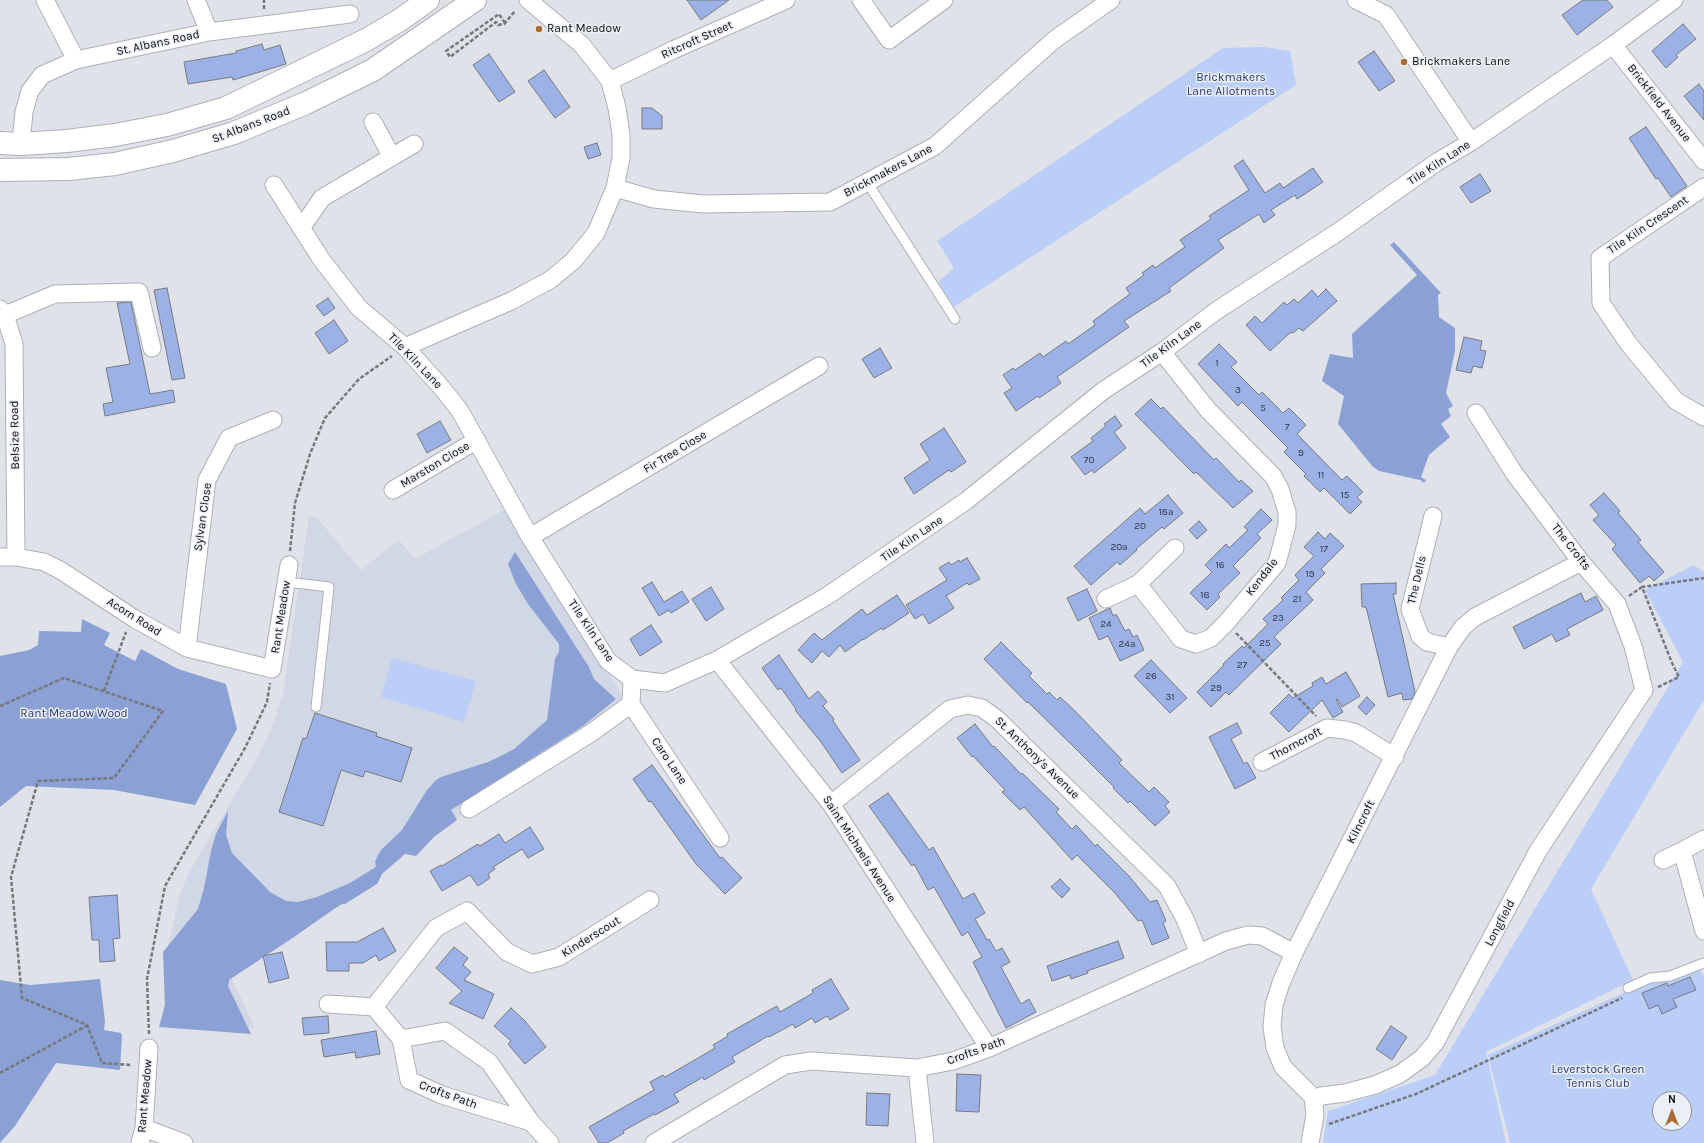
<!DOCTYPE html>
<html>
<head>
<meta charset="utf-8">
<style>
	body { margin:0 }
	#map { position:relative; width:1704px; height:1143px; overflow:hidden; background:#dfe2e8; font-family:Karla,sans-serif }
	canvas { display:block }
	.north { position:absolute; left:1652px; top:1091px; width:40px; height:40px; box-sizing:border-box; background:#eceff6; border:1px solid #92959a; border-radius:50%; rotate:0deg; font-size:11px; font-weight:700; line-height:16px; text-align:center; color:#0c0d0f }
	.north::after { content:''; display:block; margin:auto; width:14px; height:18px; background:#ac6d34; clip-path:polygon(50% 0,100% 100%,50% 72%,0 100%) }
</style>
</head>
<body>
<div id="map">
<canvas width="1704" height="1143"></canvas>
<div class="north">N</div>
</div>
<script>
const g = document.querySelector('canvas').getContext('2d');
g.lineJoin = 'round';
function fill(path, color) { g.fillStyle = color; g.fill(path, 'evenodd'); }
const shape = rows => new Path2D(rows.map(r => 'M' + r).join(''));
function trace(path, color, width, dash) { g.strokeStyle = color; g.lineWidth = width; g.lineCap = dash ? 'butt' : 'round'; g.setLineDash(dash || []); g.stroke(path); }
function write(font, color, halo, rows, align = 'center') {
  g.font = font + ' Karla,sans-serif'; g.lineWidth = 3; g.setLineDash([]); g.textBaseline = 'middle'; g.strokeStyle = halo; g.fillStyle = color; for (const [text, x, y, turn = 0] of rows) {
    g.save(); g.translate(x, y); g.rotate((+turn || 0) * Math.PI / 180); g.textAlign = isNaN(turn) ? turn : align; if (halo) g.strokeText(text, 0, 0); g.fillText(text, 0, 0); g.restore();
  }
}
fill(shape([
	[506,509,626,701,598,729,222,968,233,981,255,1028,163,1021,167,951,179,897,188,874,258,757,273,724,283,695,309,516,318,519,361,570,399,540,415,559]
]), '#d1d7e5');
fill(shape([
	[1264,47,1290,51,1296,85,954,307,938,282,954,268,937,241,1223,48],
	[1694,565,1704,572,1704,700,1591,889,1633,980,1486,1052,1506,1143,1323,1143,1328,1111,1435,1075,1683,662,1645,590],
	[392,658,476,681,464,722,381,697],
	[1693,961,1704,976,1704,1143,1510,1143,1488,1055],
	[1660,1099,1684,1099,1684,1123,1660,1123]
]), '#bbcef8');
fill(shape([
	[1394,242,1441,293,1438,295,1439,317,1455,328,1455,351,1446,393,1453,406,1448,409,1451,416,1441,424,1450,437,1429,455,1421,477,1426,480,1424,483,1420,480,1379,471,1373,467,1338,424,1344,396,1322,381,1330,354,1353,358,1352,334,1417,275,1390,245],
	[515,552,589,667,594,679,616,699,583,726,451,810,457,820,434,837,416,856,405,854,382,874,377,884,345,904,342,904,334,909,294,937,229,980,228,986,251,1034,159,1027,165,1005,163,952,198,909,204,888,211,851,216,834,228,811,226,835,232,853,270,892,286,901,298,902,317,897,350,883,376,867,375,861,381,850,402,830,427,790,436,780,441,777,488,762,503,755,514,749,547,720,555,659,559,651,559,644,528,604,516,584,508,564],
	[82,619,110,633,104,645,135,661,141,649,178,669,226,684,237,729,195,805,114,790,26,786,0,807,0,656,29,650,38,645,39,631,81,632],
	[100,979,105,1021,104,1030,121,1033,122,1036,120,1070,56,1063,15,1126,0,1143,0,980,30,985]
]), '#8ba1d5');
const building = shape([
	[687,0,729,0,701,20,687,0],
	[1583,0,1607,0,1613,7,1577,35,1562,15,1583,0],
	[1683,24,1696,39,1676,55,1678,57,1666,68,1652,51,1683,24],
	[262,44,264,50,280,45,286,64,233,80,232,77,188,84,184,62,236,53,236,51,262,44],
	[1374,51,1395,81,1379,91,1358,62,1374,51],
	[489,54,515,92,499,102,473,65,489,54],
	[544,70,570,107,555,118,528,81,544,70],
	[1699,84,1704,91,1704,120,1684,96,1699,84],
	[642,108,652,108,662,116,662,129,642,129,642,108],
	[1646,127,1687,186,1671,197,1658,178,1656,179,1629,138,1646,127],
	[597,143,601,155,588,159,584,147,597,143],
	[1243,160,1265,193,1280,183,1283,188,1313,168,1323,182,1297,199,1295,195,1271,210,1275,215,1264,223,1259,214,1218,240,1224,248,1169,288,1171,291,1124,321,1129,327,1057,377,1061,383,1039,398,1038,396,1016,411,1004,393,1012,388,1003,375,1013,368,1015,370,1040,353,1043,357,1066,341,1068,344,1095,325,1093,321,1130,294,1126,288,1144,275,1142,273,1153,265,1155,268,1185,247,1180,240,1211,219,1209,216,1249,190,1234,166,1243,160],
	[1480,174,1491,191,1471,203,1460,187,1480,174],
	[167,288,185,378,172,380,154,290,167,288],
	[1326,289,1337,301,1303,331,1299,328,1293,333,1291,332,1270,351,1246,325,1255,316,1262,323,1284,302,1287,305,1294,299,1298,303,1312,290,1318,297,1326,289],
	[328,298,335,308,324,316,316,306,328,298],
	[131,302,150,394,173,390,175,402,105,416,103,404,113,402,106,368,130,364,117,303,131,302],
	[334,320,348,341,329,354,315,333,334,320],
	[1464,337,1482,341,1480,350,1486,351,1482,368,1473,366,1471,373,1456,370,1464,337],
	[1219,344,1237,362,1231,367,1259,395,1262,392,1283,413,1289,408,1306,425,1297,434,1342,480,1347,476,1363,492,1357,497,1362,502,1350,514,1324,488,1320,492,1304,476,1306,474,1284,452,1288,448,1242,402,1238,406,1198,364,1219,344],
	[880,348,892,368,874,378,862,359,880,348],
	[1151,399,1161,409,1163,407,1214,460,1216,458,1239,482,1241,480,1253,491,1233,508,1196,472,1194,474,1135,414,1151,399],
	[1115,416,1122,426,1114,432,1126,448,1094,473,1092,470,1085,475,1071,457,1093,441,1091,438,1106,426,1104,424,1115,416],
	[440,421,451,440,427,453,417,434,440,421],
	[944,428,966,462,951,472,949,470,914,494,904,478,930,460,920,444,944,428],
	[1604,493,1620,511,1618,513,1641,540,1638,542,1664,572,1654,581,1649,576,1640,583,1612,549,1616,545,1593,520,1599,515,1590,505,1604,493],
	[1168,495,1183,513,1164,529,1162,527,1136,549,1137,550,1120,565,1117,562,1091,585,1074,566,1140,508,1145,514,1168,495],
	[1261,509,1272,520,1257,534,1261,538,1233,566,1240,573,1218,594,1220,597,1207,610,1190,593,1212,572,1205,565,1226,544,1229,548,1248,530,1244,527,1261,509],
	[1199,521,1207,530,1197,539,1189,530,1199,521],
	[1318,532,1325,539,1330,533,1344,546,1321,569,1325,573,1306,592,1313,600,1274,637,1281,644,1229,695,1226,692,1211,707,1197,692,1224,665,1223,664,1242,646,1244,648,1268,624,1263,619,1283,600,1281,598,1299,580,1295,575,1314,556,1304,547,1318,532],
	[967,558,980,579,969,585,967,583,946,596,954,608,929,624,923,614,915,619,906,605,947,580,939,568,949,562,951,565,959,560,960,562,967,558],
	[652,582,664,602,682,591,689,602,671,613,669,610,659,616,642,588,652,582],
	[1396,583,1396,594,1393,594,1415,692,1412,699,1403,700,1402,693,1388,697,1366,607,1362,607,1361,584,1396,583],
	[711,587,724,609,706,621,692,599,711,587],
	[1087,589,1097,611,1078,621,1067,598,1087,589],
	[1581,593,1585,602,1596,596,1603,610,1567,629,1570,635,1556,642,1552,634,1524,649,1513,627,1581,593],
	[897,595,909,613,883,630,881,628,863,640,863,639,845,652,840,645,829,657,822,651,812,663,798,650,814,633,822,640,862,609,867,615,897,595],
	[1110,608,1113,616,1116,614,1125,631,1129,629,1133,637,1137,635,1144,650,1120,661,1108,636,1099,640,1089,618,1110,608],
	[651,625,662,642,640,656,630,639,651,625],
	[1001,642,1032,673,1029,676,1047,694,1049,692,1057,700,1060,697,1075,711,1122,760,1119,763,1149,792,1154,787,1169,802,1165,806,1170,812,1155,826,1130,801,1128,803,1113,788,1114,787,1074,747,1028,702,1027,703,984,659,1001,642],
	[779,655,809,699,818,691,827,702,823,706,834,719,833,721,860,760,842,773,821,742,795,710,796,709,781,688,778,690,762,668,779,655],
	[1151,660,1187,698,1170,713,1134,676,1151,660],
	[1346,672,1360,696,1342,707,1337,699,1336,700,1343,712,1333,718,1322,700,1289,732,1270,713,1289,694,1293,698,1313,686,1312,683,1322,677,1326,684,1346,672],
	[1367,697,1375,705,1366,715,1358,707,1367,697],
	[315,713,377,733,376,736,412,748,401,782,365,771,363,777,341,770,323,826,279,812,303,738,306,739,315,713],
	[1237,723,1242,733,1231,739,1244,764,1247,762,1256,778,1235,789,1209,737,1237,723],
	[975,724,993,747,994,746,1021,774,1022,773,1059,809,1056,812,1072,829,1076,825,1095,846,1097,844,1129,876,1150,902,1157,900,1166,921,1163,923,1169,938,1152,945,1142,920,1138,921,1114,892,1077,855,1072,860,1024,807,1020,810,1002,792,1005,790,973,756,972,757,957,738,975,724],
	[652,765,720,858,722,857,742,878,725,894,696,864,651,801,649,802,633,779,652,765],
	[888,793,929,850,933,847,963,899,974,893,985,913,975,919,987,940,989,939,996,951,1002,948,1010,962,1001,967,1021,1004,1029,999,1036,1012,1006,1028,973,962,982,957,968,932,962,936,934,887,928,890,914,864,912,866,869,806,888,793],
	[530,827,544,849,528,858,522,849,493,867,495,869,488,874,490,878,478,886,470,875,442,891,430,871,441,865,442,866,478,844,480,846,499,834,505,843,530,827],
	[1060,879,1070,889,1062,898,1051,887,1060,879],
	[117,895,120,938,113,939,115,961,100,962,99,940,92,940,89,897,117,895],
	[383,928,396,951,379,961,376,955,363,963,349,963,349,971,327,971,326,942,357,942,383,928],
	[1118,941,1124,958,1087,971,1088,973,1071,979,1070,975,1052,981,1047,966,1118,941],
	[454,947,468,958,463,965,471,972,464,980,494,994,483,1019,449,1003,462,991,436,968,454,947],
	[282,952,289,978,269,983,263,956,282,952],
	[1690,977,1696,990,1673,999,1677,1007,1662,1014,1658,1005,1649,1009,1642,993,1667,983,1668,986,1690,977],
	[831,979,849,1009,830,1020,827,1016,815,1023,812,1018,795,1028,793,1024,769,1037,768,1036,732,1057,735,1062,704,1080,703,1077,674,1094,679,1102,655,1115,654,1114,623,1131,624,1133,607,1143,599,1143,589,1127,654,1090,650,1082,663,1075,665,1077,693,1061,715,1048,713,1045,728,1036,727,1034,759,1016,777,1006,780,1012,813,993,812,990,831,979],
	[511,1008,525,1021,546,1047,525,1064,508,1044,511,1041,494,1026,511,1008],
	[328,1016,329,1033,304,1035,302,1018,328,1016],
	[1391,1026,1407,1037,1392,1060,1376,1049,1391,1026],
	[376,1031,380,1054,356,1058,355,1052,324,1057,321,1040,376,1031],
	[957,1074,981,1075,979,1112,956,1111,957,1074],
	[867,1093,890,1094,888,1126,866,1125,867,1093]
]);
fill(building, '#9cb2e7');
trace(building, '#777a80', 1);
const lane = shape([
	[867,182,955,319],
	[287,582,329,587,316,707],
	[1628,988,1650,978,1670,976,1704,963]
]);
const street = shape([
	[45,0,76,60],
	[196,0,209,32],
	[861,0,889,40,944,0],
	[1356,0,1386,15,1471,142],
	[1613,45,1704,161],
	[610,81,673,50,786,0],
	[373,122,392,157],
	[21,144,24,112,30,91,42,75,76,60,209,32,350,14],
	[274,185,321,259,359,308,405,347,442,388,460,411,530,537,608,661,632,679,665,683,717,660,827,596,966,501,1104,390,1162,352,1216,311,1338,232,1437,162,1471,142,1613,45,1674,0],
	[1704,187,1600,258,1601,303,1628,343,1676,401,1704,417],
	[615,188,654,199,703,204,830,202,935,146,1054,40,1111,0],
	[302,227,322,198,414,144],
	[0,309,5,315,55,294,139,292,152,348],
	[5,315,14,344,16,557],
	[405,347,511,301,550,280,573,261,596,233,615,188,621,158,621,134,617,108,610,81,582,45,528,0],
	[1162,352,1208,410,1273,476,1280,489,1287,512,1287,525,1277,563,1226,623,1211,638,1196,644,1181,639,1138,584,1175,548],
	[393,490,477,440],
	[1433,516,1410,609,1420,636,1427,642,1449,647],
	[530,537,819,366],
	[0,557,16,557,44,562,60,570,135,619,187,648,272,669,289,565],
	[1106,599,1138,584],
	[187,648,207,480,229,438,273,420],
	[717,660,831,804,989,1048],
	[632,679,631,704,720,838],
	[1262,762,1327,728,1345,730,1356,733,1395,757],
	[831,804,950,709,968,705,982,708,997,719,1167,886,1185,919,1199,954],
	[469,809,591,733,631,704],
	[1704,839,1682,851,1704,931],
	[1663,860,1682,851],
	[328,1004,374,1007],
	[401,1039,374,1007,436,928,467,911,507,952,532,964,559,957,650,900],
	[917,1068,925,1143],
	[1314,1102,1321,1096,1345,1093,1375,1085,1400,1074,1422,1058,1435,1043,1538,851,1644,690,1633,646,1617,604,1581,562,1514,473,1476,413],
	[531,1122,442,1095,409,1080,401,1039,445,1031,489,1062,531,1122,550,1143],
	[144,1128,184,1143],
	[140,1143,144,1128,149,1048],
	[654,1143,785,1065,811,1061,917,1068,953,1061,989,1048,1226,941,1248,935,1262,936,1294,953],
	[1310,1143,1315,1115,1313,1097,1283,1067,1275,1048,1272,1027,1274,1005,1281,983,1294,953,1449,647,1463,627,1475,617,1581,562]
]);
const primary = shape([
	[0,143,21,144,67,141,115,135,167,125,226,108,366,40,400,20,428,0],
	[0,170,69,169,115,164,173,151,234,133,306,103,373,70,475,0]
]);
trace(lane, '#adb0b7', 11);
trace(street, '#adb0b7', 19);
trace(primary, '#adb0b7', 24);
trace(shape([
	[264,9,264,0],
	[505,23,499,14,446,51,450,57,496,22,498,25,504,24,505,23,515,11],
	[290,551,295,503,310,454,325,418,359,379,392,356],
	[1629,596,1642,587],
	[1236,633,1316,716],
	[1658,687,1679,677,1672,663,1642,587,1704,578],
	[104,691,126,632],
	[0,706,64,678,163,711,114,778,38,781,11,877,22,998,87,1025,102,1063,132,1065],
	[149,1034,147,979,165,886,245,748,267,702,270,683],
	[0,1073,86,1026],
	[1329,1124,1416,1094,1622,998]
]), '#76787d', 2.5, [4, 2]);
trace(lane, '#fff', 9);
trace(street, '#fff', 17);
trace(primary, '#fff', 22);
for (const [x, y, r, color] of [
	[539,29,4,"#ac6d34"],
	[1404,62,4,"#ac6d34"]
]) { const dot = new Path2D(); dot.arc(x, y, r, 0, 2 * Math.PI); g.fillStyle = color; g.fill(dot); trace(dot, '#eceff6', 1.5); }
write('10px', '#303645', null, [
	["1",1217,363],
	["3",1238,390],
	["5",1263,408],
	["7",1287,427],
	["9",1301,453],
	["70",1089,460],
	["11",1321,475],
	["15",1345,495],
	["18a",1166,512],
	["20",1140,526],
	["20a",1119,547],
	["17",1324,549],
	["16",1220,565],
	["19",1310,574],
	["18",1205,595],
	["21",1297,599],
	["23",1278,618],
	["24",1106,624],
	["25",1265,643],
	["24a",1127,644],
	["27",1242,665],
	["26",1151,676],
	["29",1216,688],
	["31",1170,697]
]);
write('12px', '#0c0d0f', '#eceff6', [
	["Rant Meadow",547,29],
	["Brickmakers Lane",1412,62]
], 'left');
write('12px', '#0c0d0f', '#eceff6', [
	["Ritcroft Street",697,40,-24],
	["St. Albans Road",158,43,-12],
	["Brickfield Avenue",1659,103,52],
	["St Albans Road",251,125,-21],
	["Tile Kiln Lane",1439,163,-33],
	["Brickmakers Lane",888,171,-28],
	["Tile Kiln Crescent",1648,225,-34],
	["Tile Kiln Lane",1171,344,-36],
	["Tile Kiln Lane",415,361,46],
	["Belsize Road",15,435,-91],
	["Fir Tree Close",675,452,-31],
	["Marston Close",435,465,-31],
	["Sylvan Close",203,517,-82],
	["Tile Kiln Lane",912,539,-34],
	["The Crofts",1571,547,52],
	["Kendale",1262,577,-52],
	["The Dells",1417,580,-77],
	["Acorn Road",134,617,32],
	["Rant Meadow",281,617,-81],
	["Tile Kiln Lane",591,631,56],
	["Thorncroft",1296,744,-28],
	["St. Anthony's Avenue",1037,758,44],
	["Caro Lane",669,761,56],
	["Kilncroft",1361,822,-63],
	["Saint Michaels Avenue",859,849,57],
	["Longfield",1500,923,-62],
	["Kinderscout",591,937,-32],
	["Crofts Path",976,1051,-20],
	["Crofts Path",448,1095,20],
	["Rant Meadow",145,1096,-85]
]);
write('12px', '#233876', '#eceff6', [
	["Brickmakers",1231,78],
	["Lane Allotments",1231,92],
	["Rant Meadow Wood",74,714],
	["Leverstock Green",1598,1070],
	["Tennis Club",1598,1084]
]);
</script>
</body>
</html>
